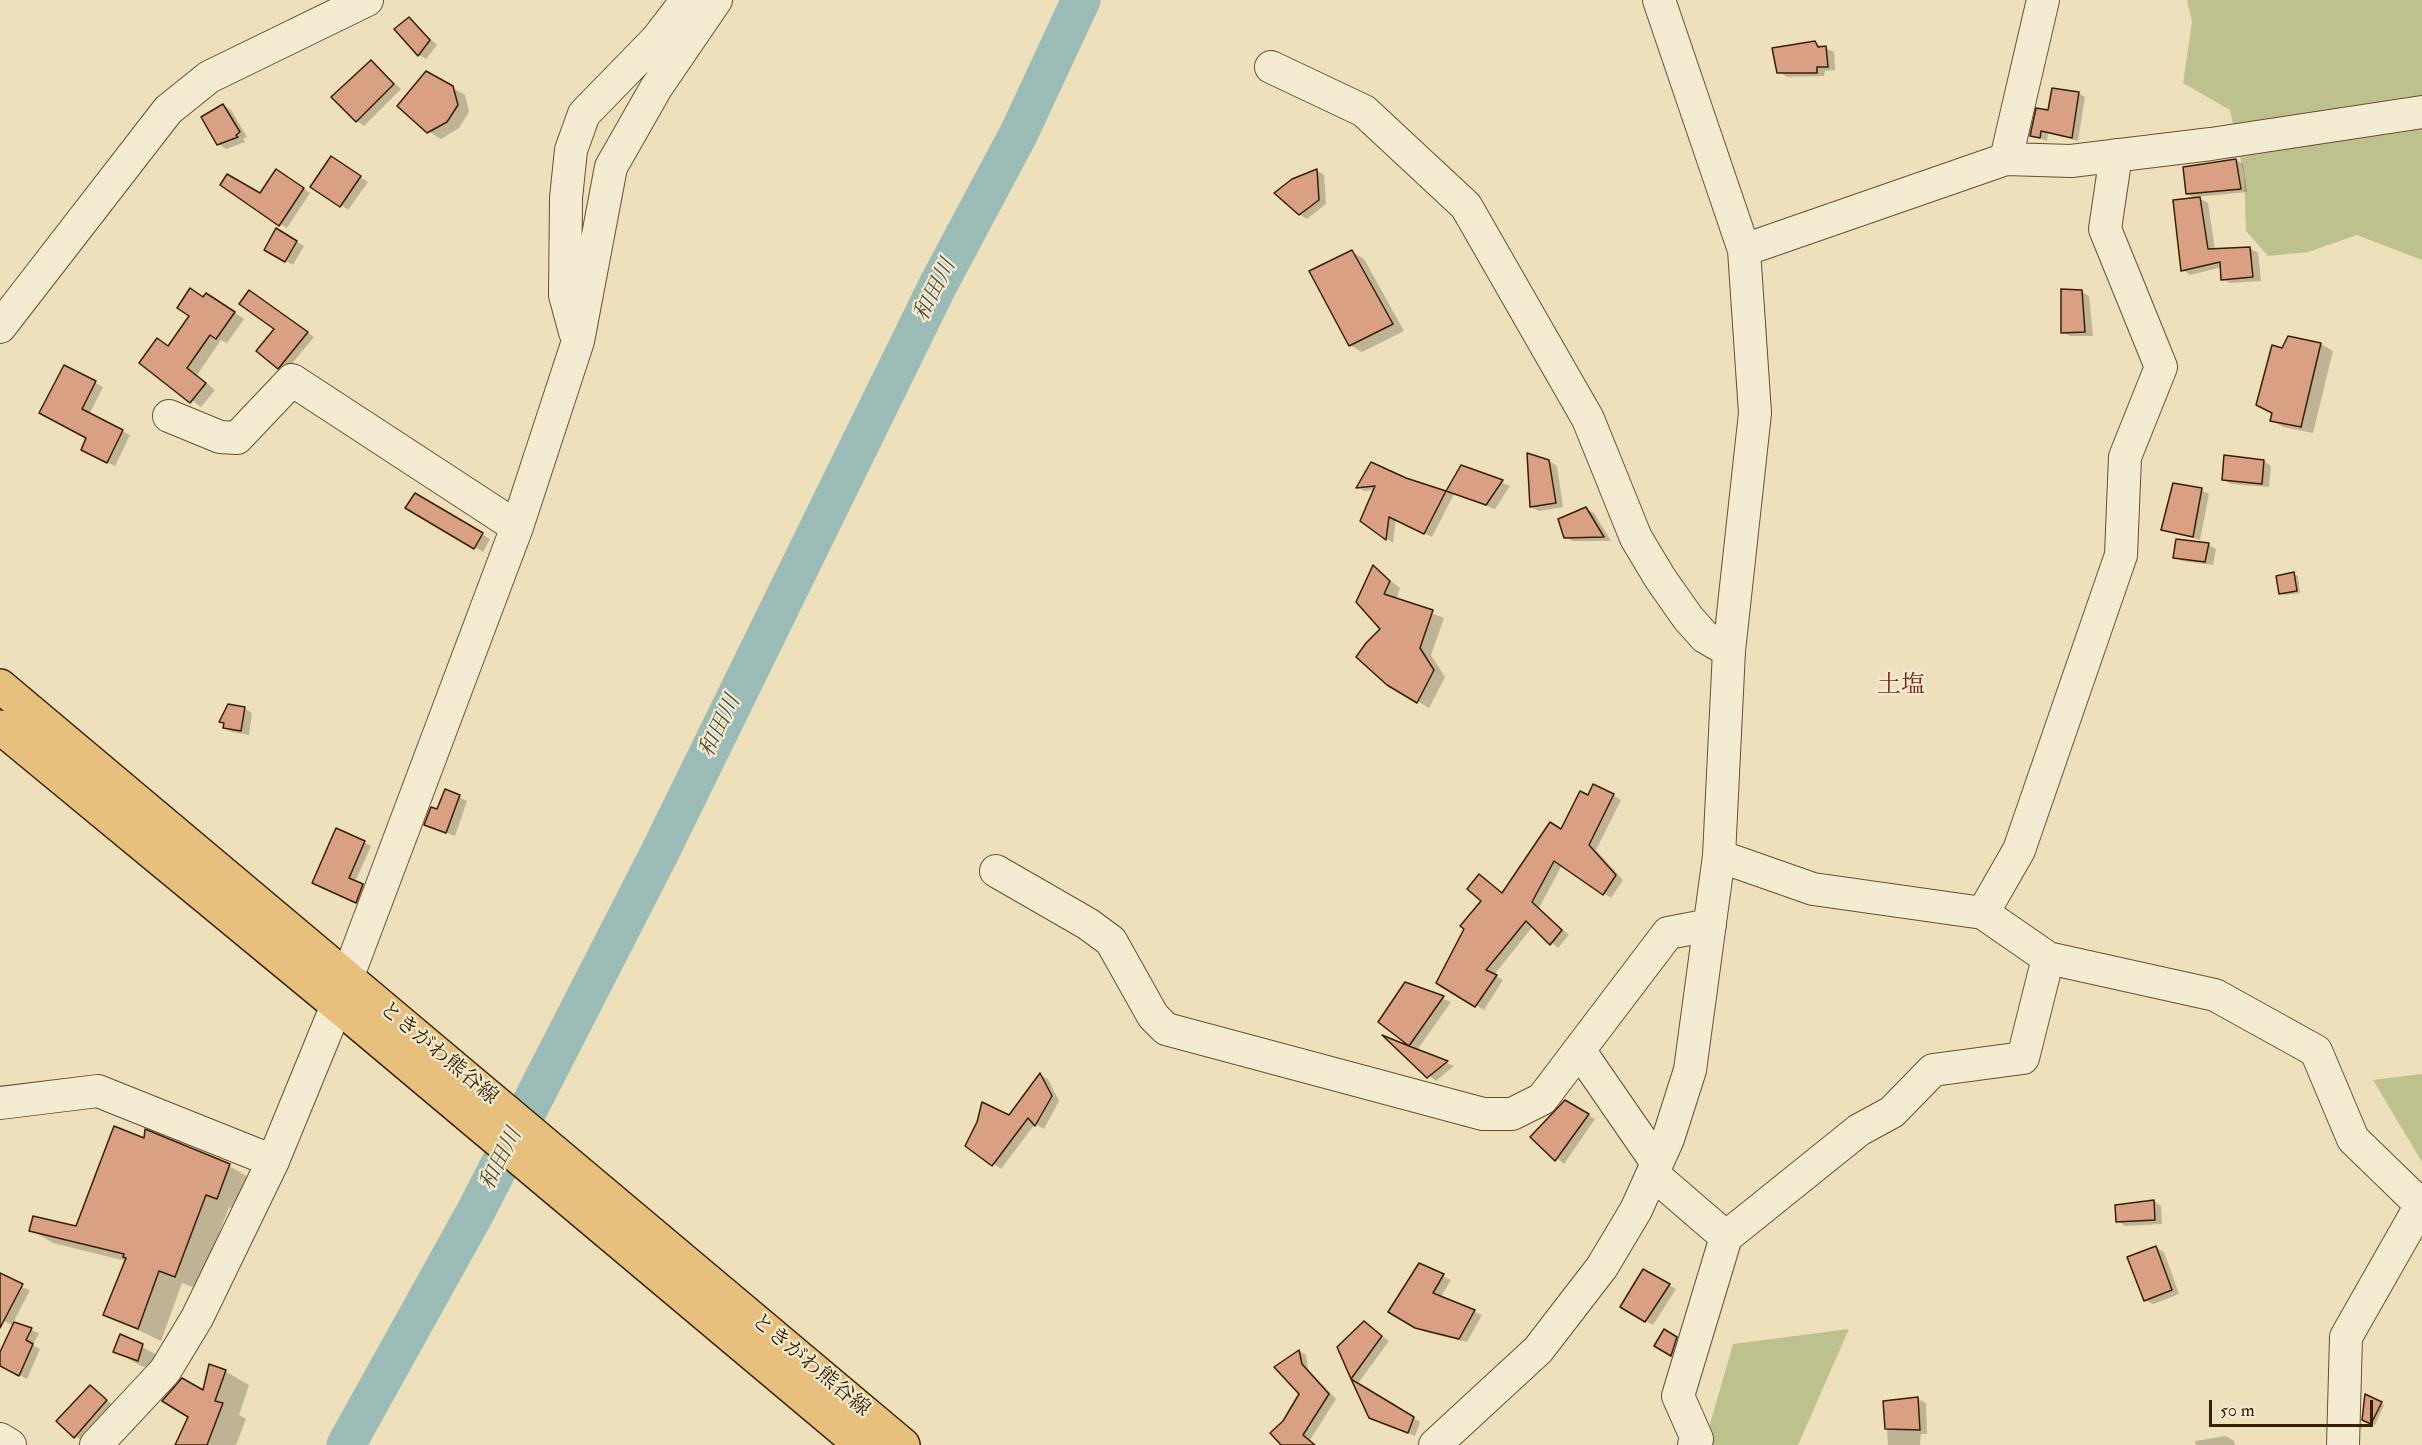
<!DOCTYPE html>
<html>
<head>
<meta charset="utf-8">
<style>
	body { margin:0 }
	#map { position:relative; width:2422px; height:1445px; overflow:hidden; background:#eee0bb; font-family:"IM FELL Double Pica",serif }
	canvas { display:block }
	.scale { position:absolute; left:2209px; top:1400px; width:164px; height:27px; box-sizing:border-box; border:3px solid #372002; border-top:0; padding-left:8px; font-size:18px; line-height:21px; white-space:nowrap; color:#372002; -webkit-text-stroke:4px #f4ebd3; paint-order:stroke }
</style>
</head>
<body>
<div id="map">
<canvas width="2422" height="1445"></canvas>
<div class="scale">50 m</div>
</div>
<script>
const g = document.querySelector('canvas').getContext('2d');
g.lineJoin = 'round';
function fill(path, color) { g.fillStyle = color; g.fill(path, 'evenodd'); }
const shape = rows => new Path2D(rows.map(r => 'M' + r).join(''));
function trace(path, color, width, dash) { g.strokeStyle = color; g.lineWidth = width; g.lineCap = dash ? 'butt' : 'round'; g.setLineDash(dash || []); g.stroke(path); }
function write(font, color, halo, rows, align = 'center') {
  g.font = font + ' "IM FELL Double Pica","Noto Serif JP",serif'; g.lineWidth = 4.5; g.setLineDash([]); g.textBaseline = 'middle'; g.strokeStyle = halo; g.fillStyle = color; for (const [text, x, y, turn = 0] of rows) {
    g.save(); g.translate(x, y); g.rotate((+turn || 0) * Math.PI / 180); g.textAlign = isNaN(turn) ? turn : align; if (halo) g.strokeText(text, 0, 0); g.fillText(text, 0, 0); g.restore();
  }
}
fill(shape([
	[2187,0,2422,0,2422,260,2357,235,2308,252,2268,256,2246,231,2244,175,2230,110,2183,83,2192,22],
	[2422,1074,2422,1162,2373,1080],
	[1849,1329,1798,1445,1704,1445,1733,1344]
]), '#bdc18d');
fill(shape([
	[409,19,437,45,426,59,419,55],
	[1815,43,1834,52,1835,70,1825,71,1824,76,1787,77,1779,72],
	[371,62,401,89,364,126,357,121],
	[427,73,465,95,469,112,459,128,441,139,428,131],
	[2078,93,2085,97,2078,141,2048,133,2047,141,2032,135,2049,112],
	[223,105,231,110,247,137,243,139,245,142,226,149,219,144],
	[2236,160,2243,164,2247,192,2197,197,2208,203,2215,250,2250,248,2258,253,2261,281,2230,283,2222,279,2222,267,2190,275,2183,270,2197,199,2187,194],
	[339,162,368,182,348,210,341,205],
	[1316,170,1324,175,1326,204,1307,219,1299,214],
	[284,175,310,193,287,228,222,185,261,195],
	[277,230,304,246,293,265,266,249],
	[1352,252,1364,259,1404,331,1362,352,1350,345],
	[2081,291,2089,296,2093,336,2070,336,2062,332],
	[256,295,314,337,285,372,278,368,277,329],
	[204,298,216,300,244,319,227,343,221,340,197,375,215,390,201,407,141,362,169,347],
	[2321,344,2333,351,2313,433,2283,427,2271,420,2283,350],
	[65,367,103,387,89,415,130,435,115,466,90,454,88,438],
	[1549,461,1557,466,1563,507,1539,511,1531,507],
	[2264,461,2271,466,2269,487,2231,484,2223,479],
	[1462,467,1510,486,1495,509,1454,494,1432,537,1396,519,1393,543,1362,521,1375,490,1364,491,1358,487,1405,480,1447,493],
	[2201,490,2209,494,2200,540,2163,529],
	[415,495,490,539,483,552,408,507],
	[1586,509,1594,513,1611,541,1573,541,1565,537],
	[2208,544,2216,549,2213,565,2182,561,2175,557],
	[1374,568,1400,588,1396,600,1444,618,1431,655,1445,677,1429,708,1388,684],
	[2294,574,2298,576,2300,593,2284,595,2281,593],
	[244,708,252,713,249,735,232,732,225,728,225,724,221,722],
	[445,791,467,801,455,836,434,828],
	[1613,795,1621,800,1596,850,1623,880,1611,898,1562,865,1539,908,1569,935,1558,948,1533,926,1494,975,1503,980,1484,1010,1438,982,1483,900,1479,876,1503,894,1562,831,1588,797],
	[364,842,371,846,355,882,370,890,364,906,321,887],
	[1406,984,1451,1002,1417,1050,1454,1066,1436,1081,1384,1038,1416,1049,1380,1022],
	[1040,1075,1048,1079,1059,1101,1044,1129,1035,1124,1001,1169,967,1146,1009,1117],
	[1565,1101,1595,1119,1564,1164,1532,1137],
	[145,1140,229,1166,252,1179,239,1211,229,1207,198,1289,182,1283,161,1341,105,1314,126,1261,53,1243,31,1230,77,1228],
	[2154,1201,2161,1206,2162,1224,2125,1226,2118,1221],
	[2156,1248,2164,1252,2179,1294,2153,1304,2145,1300],
	[1419,1265,1451,1280,1440,1298,1482,1315,1467,1342,1425,1332,1390,1311],
	[1644,1271,1676,1289,1653,1325,1622,1306],
	[0,1280,30,1290,13,1323,39,1333,33,1345,40,1349,27,1379,0,1365,0,1356,14,1326,0,1319],
	[1364,1323,1389,1341,1359,1382,1353,1379,1339,1347],
	[121,1336,167,1360,162,1373,139,1365,115,1351],
	[1299,1351,1306,1355,1308,1369,1336,1399,1310,1440,1316,1445,1283,1445,1284,1422,1301,1394,1276,1368],
	[225,1371,249,1385,239,1415,246,1419,236,1445,177,1445,204,1392],
	[1354,1382,1420,1422,1415,1436,1370,1417],
	[91,1387,114,1406,83,1441,75,1436],
	[2366,1396,2384,1405,2375,1425,2363,1419],
	[1918,1399,1926,1403,1927,1434,1921,1434,1920,1445,1888,1445,1885,1402],
	[2226,1436,2234,1441,2235,1445,2196,1445,2195,1441]
]), '#0003');
trace(shape([
	[346,1445,476,1211,659,854,938,285,1019,133,1081,0]
]), '#9bbcb6', 39);
const building = shape([
	[409,17,430,40,418,56,394,29,409,17],
	[1815,41,1818,47,1826,46,1828,67,1817,67,1817,73,1777,73,1772,48,1815,41],
	[371,60,394,84,356,122,331,97,371,60],
	[426,71,453,86,458,105,447,122,427,133,397,106,426,71],
	[2052,88,2079,92,2072,138,2041,131,2040,138,2030,136,2036,108,2048,110,2052,88],
	[223,104,240,132,236,135,238,137,217,145,201,117,223,104],
	[331,156,361,176,340,207,310,187,331,156],
	[2236,159,2241,189,2186,194,2183,167,2236,159],
	[276,169,304,188,279,226,220,185,227,174,260,193,276,169],
	[1317,169,1319,200,1299,215,1274,193,1292,179,1317,169],
	[2200,197,2208,249,2250,247,2253,277,2221,280,2220,262,2181,271,2173,200,2200,197],
	[276,228,297,241,285,262,264,250,276,228],
	[1352,250,1393,324,1349,346,1309,271,1352,250],
	[190,288,203,297,206,293,235,312,216,339,210,335,187,368,206,383,190,403,139,363,157,338,168,346,189,316,177,308,190,288],
	[2061,289,2082,290,2085,332,2061,333,2061,289],
	[249,290,308,332,278,369,256,351,274,329,239,304,249,290],
	[2288,336,2321,343,2301,427,2270,421,2272,413,2256,405,2272,345,2282,348,2288,336],
	[64,365,96,381,82,409,123,430,107,463,81,450,86,438,39,413,64,365],
	[1527,453,1549,460,1556,503,1530,507,1527,453],
	[2224,455,2264,460,2262,484,2222,480,2224,455],
	[1371,462,1406,478,1446,491,1424,534,1389,517,1386,540,1360,521,1375,486,1356,488,1371,462],
	[1461,465,1503,480,1486,505,1446,491,1461,465],
	[2173,483,2202,488,2193,537,2161,530,2173,483],
	[415,493,483,533,474,549,405,508,415,493],
	[1586,507,1604,537,1564,538,1558,519,1586,507],
	[2176,539,2209,543,2205,562,2173,558,2176,539],
	[1373,565,1390,581,1384,594,1433,610,1420,648,1434,670,1417,703,1387,685,1356,657,1366,643,1380,629,1356,602,1373,565],
	[2294,572,2297,591,2279,594,2276,576,2294,572],
	[228,704,245,707,241,731,223,728,224,723,219,722,228,704],
	[1593,784,1614,794,1589,845,1616,875,1603,895,1554,861,1532,902,1562,930,1550,945,1526,921,1486,970,1497,975,1475,1007,1436,983,1464,929,1460,926,1481,901,1467,889,1479,874,1502,893,1550,822,1561,829,1580,791,1588,795,1593,784],
	[445,789,460,795,446,833,424,825,431,807,437,809,445,789],
	[336,828,365,841,349,878,363,884,356,903,312,883,336,828],
	[1405,982,1444,996,1409,1046,1378,1022,1405,982],
	[1382,1035,1409,1046,1448,1061,1427,1078,1382,1035],
	[1040,1073,1052,1096,1035,1126,1028,1118,992,1166,965,1146,977,1122,982,1102,1009,1115,1040,1073],
	[1565,1100,1589,1114,1555,1161,1530,1137,1565,1100],
	[114,1126,144,1138,145,1129,230,1164,217,1199,206,1195,175,1277,159,1271,138,1329,103,1315,126,1258,123,1257,124,1254,29,1231,33,1216,76,1226,114,1126],
	[2154,1200,2155,1220,2116,1222,2115,1205,2154,1200],
	[2156,1246,2172,1290,2144,1301,2127,1257,2156,1246],
	[1419,1263,1444,1274,1433,1293,1475,1310,1459,1339,1415,1328,1388,1312,1419,1263],
	[1643,1269,1670,1284,1645,1322,1620,1307,1643,1269],
	[0,1273,23,1284,0,1328,0,1273],
	[1364,1321,1382,1336,1351,1379,1337,1347,1364,1321],
	[14,1322,32,1328,26,1340,33,1344,19,1376,0,1366,0,1352,14,1322],
	[1664,1329,1677,1337,1671,1356,1654,1346,1664,1329],
	[120,1334,143,1344,138,1361,113,1352,120,1334],
	[1299,1350,1302,1364,1329,1394,1303,1435,1315,1445,1281,1445,1270,1433,1283,1421,1299,1394,1274,1367,1299,1350],
	[209,1364,226,1370,215,1401,223,1403,207,1445,175,1445,188,1417,162,1401,182,1378,203,1390,209,1364],
	[1351,1379,1414,1417,1408,1433,1369,1418,1351,1379],
	[90,1385,107,1400,74,1438,56,1421,90,1385],
	[2365,1394,2382,1402,2371,1424,2362,1420,2365,1394],
	[1918,1397,1920,1430,1885,1429,1883,1401,1918,1397]
]);
fill(building, '#daa084');
trace(building, '#372002', 1.5);
const minor = shape([
	[1271,67,1364,111,1466,206,1588,419,1636,538,1660,578,1688,618,1705,637,1729,651],
	[2006,159,2043,0],
	[1744,250,2006,159,2071,161,2211,144,2422,112],
	[0,327,168,110,209,77,367,0],
	[575,332,565,295,566,198,571,150,584,114,657,39,687,0],
	[169,416,220,437,237,438,292,380,517,527],
	[1719,856,1813,889,1983,913,2048,958,2215,995,2316,1051,2353,1139,2421,1205,2346,1337,2343,1445],
	[996,871,1088,924,1111,941,1153,1016,1166,1029,1483,1114,1512,1114,1542,1099,1668,933,1710,925],
	[1983,913,2019,850,2121,555,2125,457,2161,367,2105,229,2116,155],
	[1579,1050,1657,1163],
	[0,1103,98,1091,273,1161],
	[1653,1174,1726,1237],
	[0,1439,10,1445],
	[96,1445,165,1371,197,1318,273,1161,337,1005,517,527,578,341,611,167,656,88,716,0],
	[1435,1445,1538,1350,1602,1267,1636,1210,1668,1139,1690,1070,1719,856,1729,651,1755,413,1744,250,1659,0],
	[1694,1445,1697,1439,1678,1396,1726,1237,1859,1130,1892,1112,1933,1070,2023,1058,2048,958]
]);
const major = shape([
	[0,686,903,1445],
	[0,727,337,1005,861,1445]
]);
trace(minor, '#655030', 34);
trace(major, '#372002', 36);
trace(minor, '#f4ebd3', 32);
trace(major, '#e7c07e', 33);
write('21px', '#372002', '#f4ebd3', [
	["ときがわ熊谷線",438,1054,40],
	["ときがわ熊谷線",810,1366,40]
]);
write('italic 22px', '#554f38', '#f4ebd3', [
	["和田川",936,291,-63],
	["和田川",721,727,-64],
	["和田川",502,1160,-63]
]);
write('24px', '#7a1f14', '#f4ebd3', [
	["土塩",1901,687]
]);
</script>
</body>
</html>
